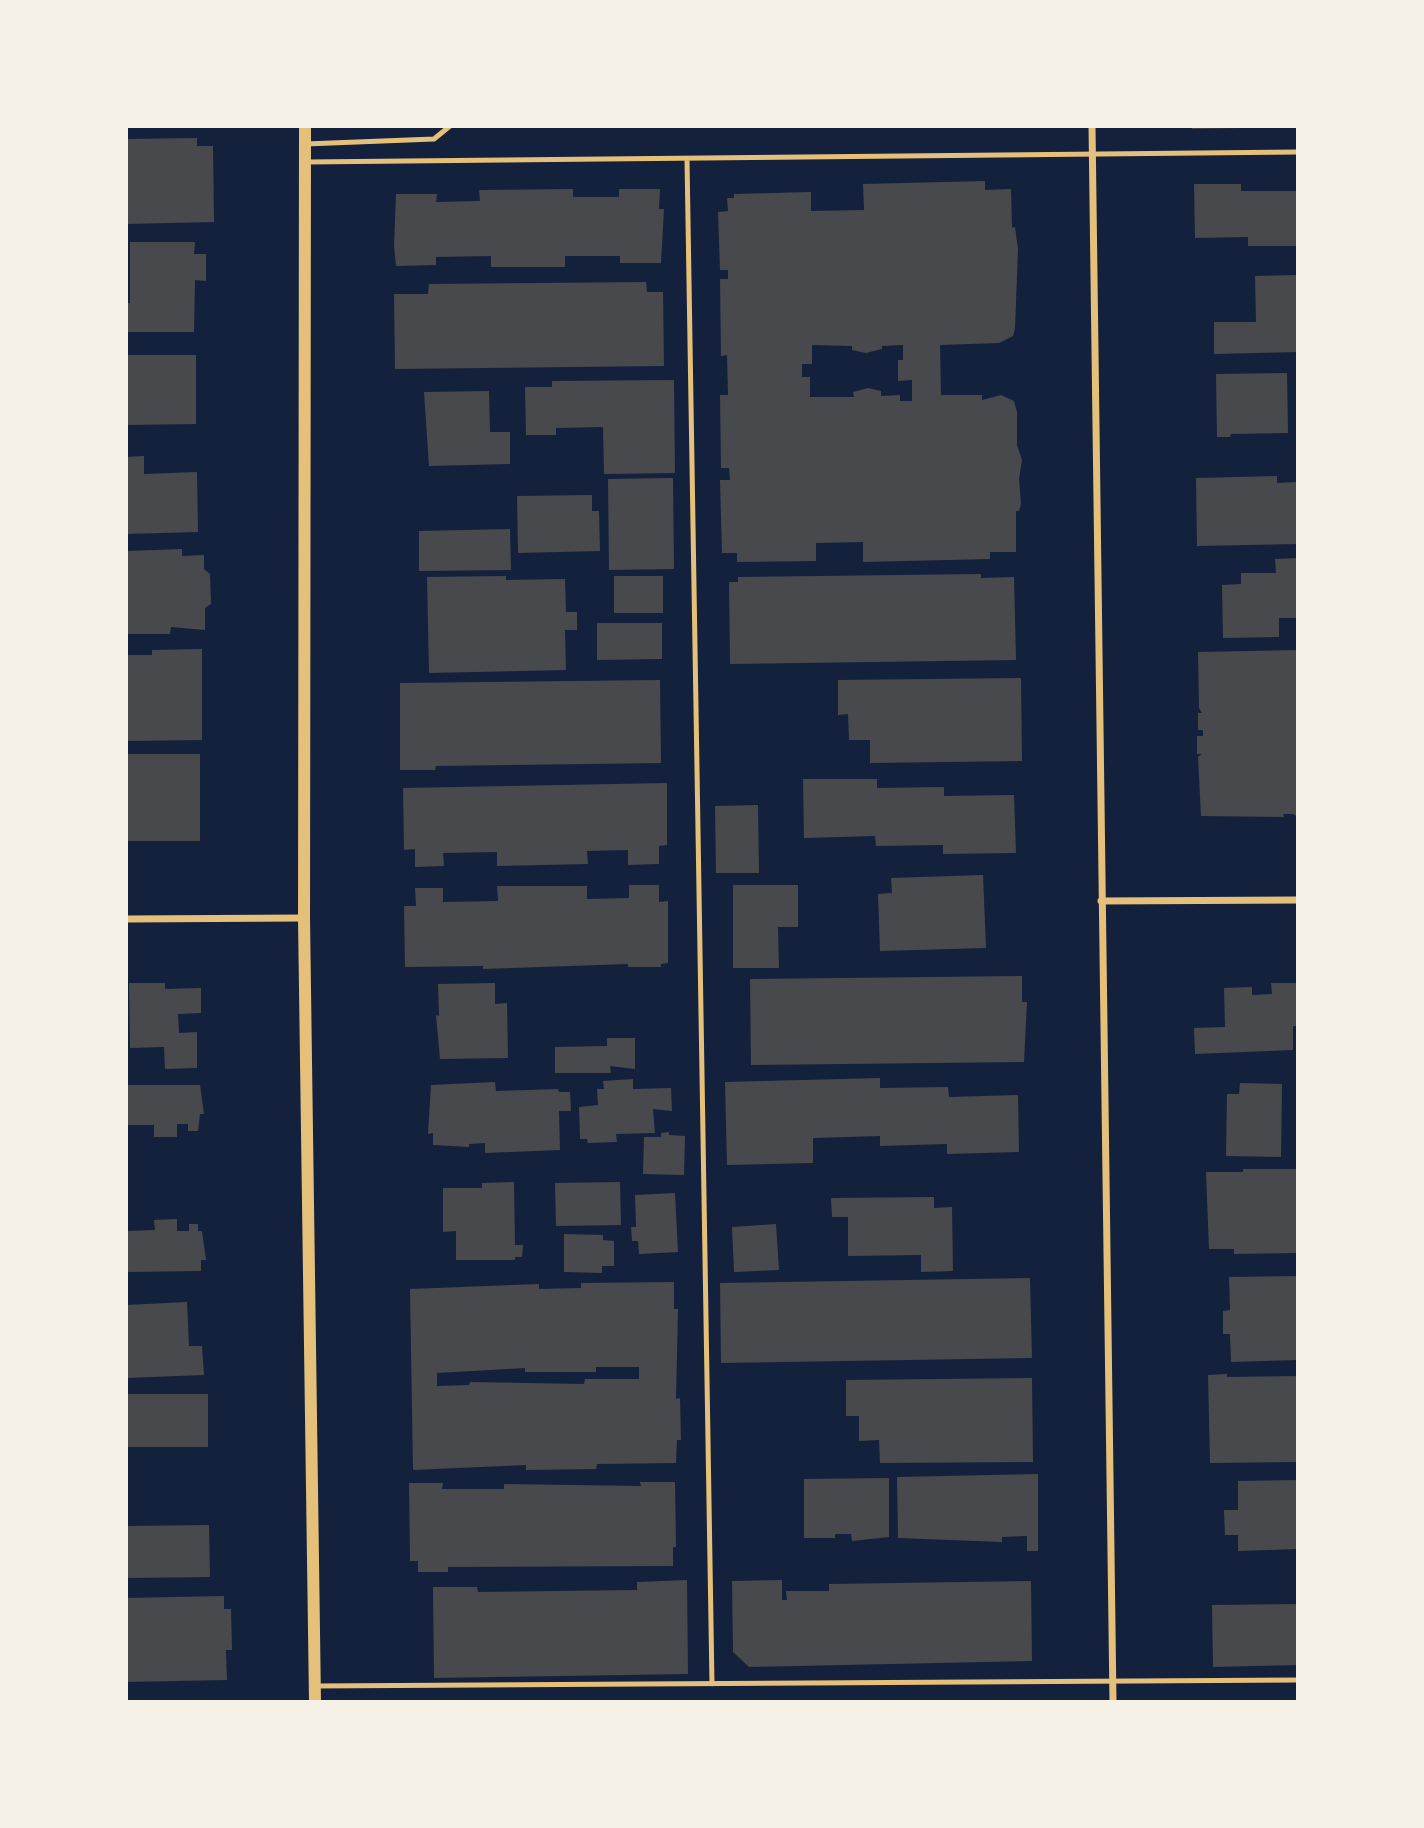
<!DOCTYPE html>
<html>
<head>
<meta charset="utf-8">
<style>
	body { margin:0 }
	#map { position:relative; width:1424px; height:1828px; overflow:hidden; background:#14213d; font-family:"DejaVu Sans",sans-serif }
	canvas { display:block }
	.frame { position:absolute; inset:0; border:128px solid #f6f1e7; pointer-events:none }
</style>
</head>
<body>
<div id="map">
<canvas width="1424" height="1828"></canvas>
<div class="frame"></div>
</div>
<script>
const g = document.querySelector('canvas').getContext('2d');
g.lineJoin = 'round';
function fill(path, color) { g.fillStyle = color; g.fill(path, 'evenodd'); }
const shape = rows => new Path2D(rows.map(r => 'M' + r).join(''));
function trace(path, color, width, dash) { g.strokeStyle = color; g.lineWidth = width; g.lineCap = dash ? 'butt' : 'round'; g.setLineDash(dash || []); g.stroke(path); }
fill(shape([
	[1192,126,1241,126,1241,128,1192,129],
	[197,138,197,146,213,146,214,222,126,224,126,139],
	[985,181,985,190,1011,189,1012,228,1015,227,1018,249,1015,328,1013,336,999,343,940,345,941,395,982,395,982,400,1001,395,1014,401,1017,412,1017,445,1022,460,1019,479,1021,504,1019,511,1016,511,1016,552,990,552,990,559,863,562,863,542,816,543,816,561,737,562,737,553,722,553,720,480,730,480,729,468,721,468,720,395,728,395,727,355,721,356,720,279,728,279,728,270,720,270,718,212,728,211,727,198,734,198,734,194,811,192,811,211,864,210,863,184],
	[812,345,852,346,852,350,866,353,882,349,882,346,903,345,903,360,898,360,898,381,912,380,912,401,900,401,900,395,881,396,881,391,868,388,853,392,854,397,810,397,810,377,802,377,802,364,812,364],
	[1194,184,1241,184,1241,191,1298,191,1298,246,1248,246,1248,237,1195,238],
	[573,189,573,197,619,197,619,189,660,189,659,209,664,209,661,263,620,263,620,256,565,256,565,267,491,267,491,256,436,257,436,265,396,266,394,246,396,194,437,194,436,202,480,201,479,190],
	[130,242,195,242,194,254,206,254,206,281,195,280,194,332,126,332,126,303,130,303],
	[1298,275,1298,352,1214,354,1214,322,1256,322,1255,276],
	[646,282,647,292,663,292,664,366,395,369,394,294,428,294,429,284],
	[126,355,196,355,196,424,126,425],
	[1287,373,1288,433,1231,434,1230,437,1217,437,1216,374],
	[674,380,675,473,604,474,603,427,556,428,556,435,526,435,525,387,552,387,552,381],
	[489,391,490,432,510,432,510,464,429,466,424,392],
	[144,456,144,474,197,472,198,532,126,534,126,457],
	[1277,476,1277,483,1298,482,1298,544,1197,546,1196,478],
	[673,478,674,569,609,570,608,479],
	[592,495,592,511,599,511,600,551,518,553,517,496],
	[510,529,511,570,419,571,419,531],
	[182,549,182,556,204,555,204,569,210,574,211,604,205,608,205,630,171,627,170,634,128,634,126,551],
	[1298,558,1298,618,1279,618,1279,637,1223,638,1222,585,1241,584,1241,573,1276,573,1275,559],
	[981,574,981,578,1014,577,1016,660,730,664,729,582,738,582,738,577],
	[506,576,506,580,565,579,566,612,577,612,577,630,565,630,566,670,429,673,427,577],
	[614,576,663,576,663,613,614,613],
	[597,623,662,623,662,659,597,660],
	[202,649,202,740,126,741,126,655,152,655,152,650],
	[1298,650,1298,817,1293,814,1283,814,1284,817,1201,816,1198,757,1202,754,1197,754,1197,736,1203,736,1203,730,1198,730,1198,713,1202,713,1199,708,1198,652],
	[1021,678,1022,761,870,763,870,740,849,740,848,714,838,715,838,680],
	[660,680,661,763,436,766,435,770,400,770,400,683],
	[126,754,200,754,200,841,126,841],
	[803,779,877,779,877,788,944,787,944,796,1014,795,1016,853,943,854,943,845,876,846,875,836,804,838],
	[667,783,667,845,659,846,659,864,628,865,628,850,587,851,588,864,497,866,497,852,443,853,444,866,415,867,415,849,404,850,403,788],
	[758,805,759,873,716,873,715,806],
	[983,875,986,948,880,951,878,894,892,893,891,878],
	[629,885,659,885,659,902,668,901,668,963,661,964,661,967,628,967,628,964,483,969,483,966,405,967,404,906,416,906,415,888,443,888,443,902,498,901,497,886,587,886,587,899,629,898],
	[733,885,798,885,798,927,778,927,779,968,733,968],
	[1022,976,1022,1002,1027,1002,1024,1062,751,1065,750,979],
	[129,983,165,983,165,989,201,988,201,1013,178,1014,179,1033,197,1032,197,1068,165,1069,164,1047,130,1048],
	[495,983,495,1004,507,1003,508,1058,440,1059,436,1015,439,1016,438,984],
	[1271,983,1296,983,1297,1026,1293,1026,1293,1050,1195,1054,1194,1028,1225,1027,1224,988,1252,987,1252,995,1272,994],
	[607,1038,635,1038,635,1069,610,1066,611,1073,555,1073,555,1047,607,1046],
	[880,1078,880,1088,948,1087,949,1097,1018,1095,1019,1152,947,1154,947,1144,880,1146,880,1136,813,1138,813,1163,727,1165,725,1082],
	[633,1079,633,1089,671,1088,672,1111,653,1109,655,1133,616,1134,617,1142,588,1143,587,1139,580,1139,579,1107,598,1105,597,1089,604,1089,603,1081],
	[495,1082,496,1091,558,1089,559,1092,570,1092,571,1111,559,1111,560,1150,485,1153,485,1143,469,1144,469,1147,433,1145,433,1133,428,1134,431,1085],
	[1240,1083,1282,1084,1281,1157,1226,1156,1227,1094,1239,1094],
	[126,1085,200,1085,204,1114,200,1114,198,1131,188,1131,188,1124,177,1124,177,1137,154,1137,154,1125,126,1125],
	[669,1132,669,1135,685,1136,684,1175,643,1174,644,1137,661,1137,661,1133],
	[1243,1169,1298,1169,1298,1253,1234,1254,1234,1249,1209,1249,1206,1172,1243,1172],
	[514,1182,515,1245,523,1245,522,1257,515,1257,515,1260,456,1260,456,1231,443,1232,443,1188,482,1188,482,1183],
	[620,1182,621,1225,556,1226,555,1183],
	[675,1193,678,1252,639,1254,638,1241,632,1241,631,1227,636,1227,635,1195],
	[934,1197,934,1208,952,1207,953,1271,921,1272,921,1255,848,1256,848,1217,832,1217,831,1198],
	[177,1219,177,1231,189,1231,189,1224,198,1224,198,1231,202,1231,206,1260,201,1260,201,1271,126,1272,126,1231,155,1230,154,1220],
	[776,1224,779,1270,734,1272,732,1227],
	[564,1234,603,1235,603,1240,614,1241,614,1266,602,1266,602,1273,564,1272],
	[1298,1276,1298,1360,1231,1362,1230,1334,1223,1334,1223,1311,1230,1310,1229,1277],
	[1030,1278,1032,1358,721,1363,720,1283],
	[674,1282,674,1309,678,1309,676,1399,680,1398,681,1440,677,1440,676,1463,597,1464,596,1469,526,1470,526,1465,413,1470,410,1289,539,1284,539,1289,581,1288,581,1283],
	[596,1367,639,1367,639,1379,585,1379,584,1384,470,1382,469,1385,437,1386,437,1373,525,1368,525,1372,596,1372],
	[187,1302,189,1346,202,1346,204,1375,126,1378,126,1305],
	[1227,1374,1227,1377,1298,1376,1298,1462,1210,1463,1208,1375],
	[1032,1378,1033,1462,880,1463,879,1440,859,1441,859,1416,846,1416,846,1380],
	[126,1394,208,1394,208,1447,126,1447],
	[1038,1474,1038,1551,1027,1551,1027,1536,1002,1537,1002,1542,898,1538,897,1477],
	[889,1478,889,1537,852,1541,851,1534,835,1534,835,1538,804,1538,804,1479],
	[1298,1480,1298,1549,1238,1551,1238,1535,1225,1535,1224,1510,1238,1510,1238,1481],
	[640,1482,675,1482,676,1547,673,1547,673,1566,448,1567,448,1572,418,1572,418,1561,410,1561,409,1483,443,1483,442,1489,504,1489,504,1484,641,1486],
	[209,1525,210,1577,126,1578,126,1526],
	[687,1580,688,1674,434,1678,433,1587,477,1587,478,1592,637,1590,637,1582],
	[782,1580,782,1600,787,1600,786,1591,829,1591,829,1584,1031,1581,1032,1661,749,1667,733,1652,732,1581],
	[224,1596,224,1609,231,1609,232,1650,226,1650,227,1680,126,1682,126,1598],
	[1298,1604,1298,1665,1213,1667,1212,1605]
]), '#48494c');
trace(shape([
	[305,144,434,139,450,126],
	[687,159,712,1684],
	[307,162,1298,152],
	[315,1686,1298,1680]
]), '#e5c07b', 5);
trace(shape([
	[1092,126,1113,1702],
	[1101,901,1298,900],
	[126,919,304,918]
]), '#e5c07b', 7);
trace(shape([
	[305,126,304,918,315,1702]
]), '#e5c07b', 12);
</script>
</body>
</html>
